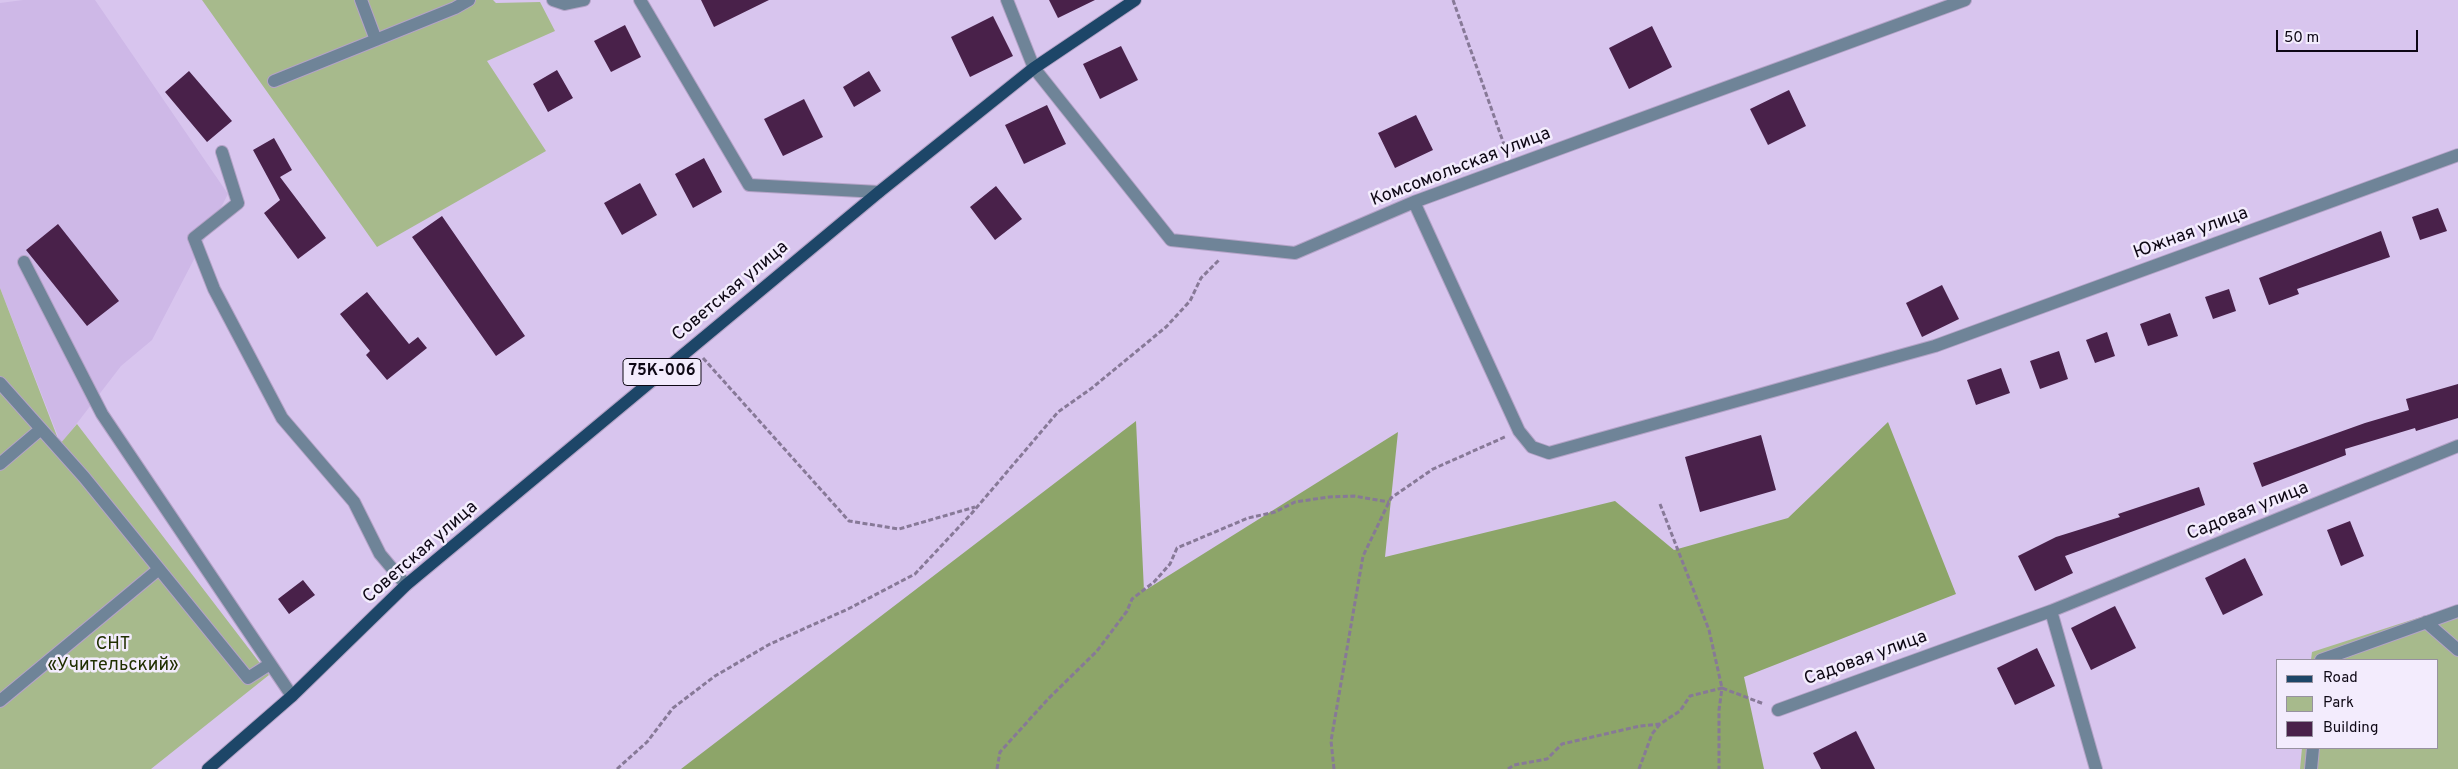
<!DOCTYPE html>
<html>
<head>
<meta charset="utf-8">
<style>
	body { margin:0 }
	#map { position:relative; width:2458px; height:769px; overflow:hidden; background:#d8c5ee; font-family:Overpass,sans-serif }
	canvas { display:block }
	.legend { position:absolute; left:2276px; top:659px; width:162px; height:90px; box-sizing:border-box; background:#f3ecfd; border:1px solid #9791a0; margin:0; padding:6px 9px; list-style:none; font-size:15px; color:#0e0815 }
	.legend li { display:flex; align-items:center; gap:10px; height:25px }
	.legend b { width:25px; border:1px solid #9791a0 }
	.scale { position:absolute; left:2276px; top:30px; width:142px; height:22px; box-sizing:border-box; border:2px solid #0e0815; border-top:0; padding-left:6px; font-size:15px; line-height:18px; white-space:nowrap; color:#0e0815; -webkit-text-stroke:4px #f3ecfd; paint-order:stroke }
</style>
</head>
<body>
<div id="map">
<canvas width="2458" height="769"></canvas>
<ul class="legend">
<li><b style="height:6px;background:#1d4668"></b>Road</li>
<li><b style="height:14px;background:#a7ba8c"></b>Park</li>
<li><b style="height:14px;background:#49214a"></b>Building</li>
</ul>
<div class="scale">50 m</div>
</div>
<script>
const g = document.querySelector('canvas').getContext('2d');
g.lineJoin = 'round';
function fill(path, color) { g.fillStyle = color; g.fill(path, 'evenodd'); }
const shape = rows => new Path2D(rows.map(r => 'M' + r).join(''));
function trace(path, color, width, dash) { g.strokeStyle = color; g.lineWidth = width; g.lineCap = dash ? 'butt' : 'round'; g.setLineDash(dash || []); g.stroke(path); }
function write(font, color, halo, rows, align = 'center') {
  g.font = font + ' Overpass,sans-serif'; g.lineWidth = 5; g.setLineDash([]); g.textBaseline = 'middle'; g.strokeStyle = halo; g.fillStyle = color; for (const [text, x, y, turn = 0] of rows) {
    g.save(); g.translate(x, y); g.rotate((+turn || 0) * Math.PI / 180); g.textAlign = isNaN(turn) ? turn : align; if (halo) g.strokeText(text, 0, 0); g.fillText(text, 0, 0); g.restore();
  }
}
fill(shape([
	[23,0,95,0,228,194,152,340,121,366,61,444,0,288,0,3]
]), '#ceb8e7');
fill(shape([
	[202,0,493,0,496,3,540,2,555,31,487,61,546,151,377,247],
	[0,288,60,444,77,424,269,675,151,769,0,769],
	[2458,605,2458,769,2300,769,2302,748,2437,748,2437,660,2311,660,2312,652]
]), '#a7ba8c');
fill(shape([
	[1136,421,1144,591,1398,432,1385,557,1615,501,1674,550,1788,518,1888,422,1956,594,1744,677,1764,769,681,769]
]), '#8da569');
fill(shape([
	[701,0,769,0,714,27],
	[1049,0,1095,0,1058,18],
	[993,16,1013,56,970,77,951,37],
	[625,25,641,57,611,72,594,41],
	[1652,26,1672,67,1629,89,1609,48],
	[1121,46,1138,80,1100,99,1083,64],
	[557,70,573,98,548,112,533,84],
	[189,71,232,121,207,142,165,92],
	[869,71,881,91,854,107,843,87],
	[1789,90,1806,126,1768,145,1750,109],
	[804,99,823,137,783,156,764,119],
	[1047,105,1066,144,1024,164,1005,125],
	[1416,115,1433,150,1395,168,1378,133],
	[274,138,292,170,280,177,326,238,298,259,264,213,280,200,253,150],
	[704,158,722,192,693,208,675,174],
	[640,183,657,215,622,235,604,203],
	[996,186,1022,219,995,240,970,207],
	[2438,208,2447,231,2420,240,2412,217],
	[442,216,525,336,496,356,412,237],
	[58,224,119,301,87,326,26,250],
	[2381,231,2390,257,2297,289,2299,294,2269,305,2259,278],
	[1942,285,1959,319,1922,337,1906,303],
	[2229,289,2236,311,2213,319,2205,297],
	[367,292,409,344,418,337,427,348,387,380,366,355,370,351,340,314],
	[2170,313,2178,336,2148,346,2140,324],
	[2107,332,2115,356,2095,363,2086,340],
	[2059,351,2068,379,2040,389,2030,361],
	[2001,368,2010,393,1976,405,1967,380],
	[2458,384,2458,418,2416,431,2415,428,2345,449,2346,455,2262,487,2253,463,2365,423,2409,410,2406,399],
	[1761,435,1776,490,1700,512,1685,457],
	[2199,487,2205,505,2065,556,2073,573,2035,591,2018,556,2056,537,2120,517,2118,514],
	[2350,521,2364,556,2341,566,2327,530],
	[2245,558,2263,595,2223,615,2205,578],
	[303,580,315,595,289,614,278,599],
	[2115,606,2136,648,2091,670,2071,628],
	[2037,648,2055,686,2015,705,1997,668],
	[1856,731,1875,769,1821,769,1813,753]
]), '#49214a');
const minor = shape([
	[361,0,376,40],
	[553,0,565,4,584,0],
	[640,0,749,185,879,192],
	[1007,0,1034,68,1171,240,1295,253,1414,202,1965,0],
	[274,81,455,8,469,0],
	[222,152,238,203,194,238,214,289,282,418,354,502,380,554,406,585],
	[1414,202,1519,431,1532,447,1549,453,1935,346,2458,155],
	[24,262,102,414,292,696],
	[0,383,84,477,248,678,270,664],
	[0,464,41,429],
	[2051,611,2096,769],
	[2426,622,2458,650],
	[2321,660,2458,611],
	[0,701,159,569],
	[1778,710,2051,611,2458,446],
	[2311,769,2313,748]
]);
const major = shape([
	[208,769,292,696,406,585,879,192,1034,68,1135,0]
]);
trace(minor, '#b4a3c7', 14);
trace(major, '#b4a3c7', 14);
trace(shape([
	[1453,0,1507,153],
	[703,358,849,521,899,529,975,507],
	[1660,504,1709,630,1722,688,1764,704],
	[617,769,647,742,673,708,715,676,770,644,848,609,915,574,972,513,1058,412,1092,388,1166,327,1190,301,1201,278,1219,260],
	[997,769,1000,752,1048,699,1097,651,1127,611,1132,599,1154,582,1170,564,1177,548,1248,518,1275,512,1295,502,1329,497,1354,496,1389,502],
	[1334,769,1331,741,1363,556,1389,502,1391,498,1433,469,1507,436],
	[1508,769,1514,765,1547,759,1562,744,1640,726,1660,724,1680,711,1690,696,1722,688,1719,710,1719,769],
	[1639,769,1652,734,1660,724]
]), '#877997', 3, [5, 2.5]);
trace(minor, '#6f8498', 12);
trace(major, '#1d4668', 12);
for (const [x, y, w] of [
	[662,372,78]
]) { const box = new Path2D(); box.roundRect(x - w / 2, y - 13.5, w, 27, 4); g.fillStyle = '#f3ecfd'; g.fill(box); trace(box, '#0e0815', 1); }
write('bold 16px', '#0e0815', null, [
	["75К-006",662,372]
]);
write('18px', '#0e0815', '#f3ecfd', [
	["Комсомольская улица",1461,168,-21],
	["Южная улица",2191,234,-20],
	["Советская улица",731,292,-40],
	["Садовая улица",2248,512,-22],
	["Советская улица",421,553,-41],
	["Садовая улица",1866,659,-20]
]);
write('18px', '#202f01', '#f3ecfd', [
	["СНТ",113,645],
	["«Учительский»",113,666]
]);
</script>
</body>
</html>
